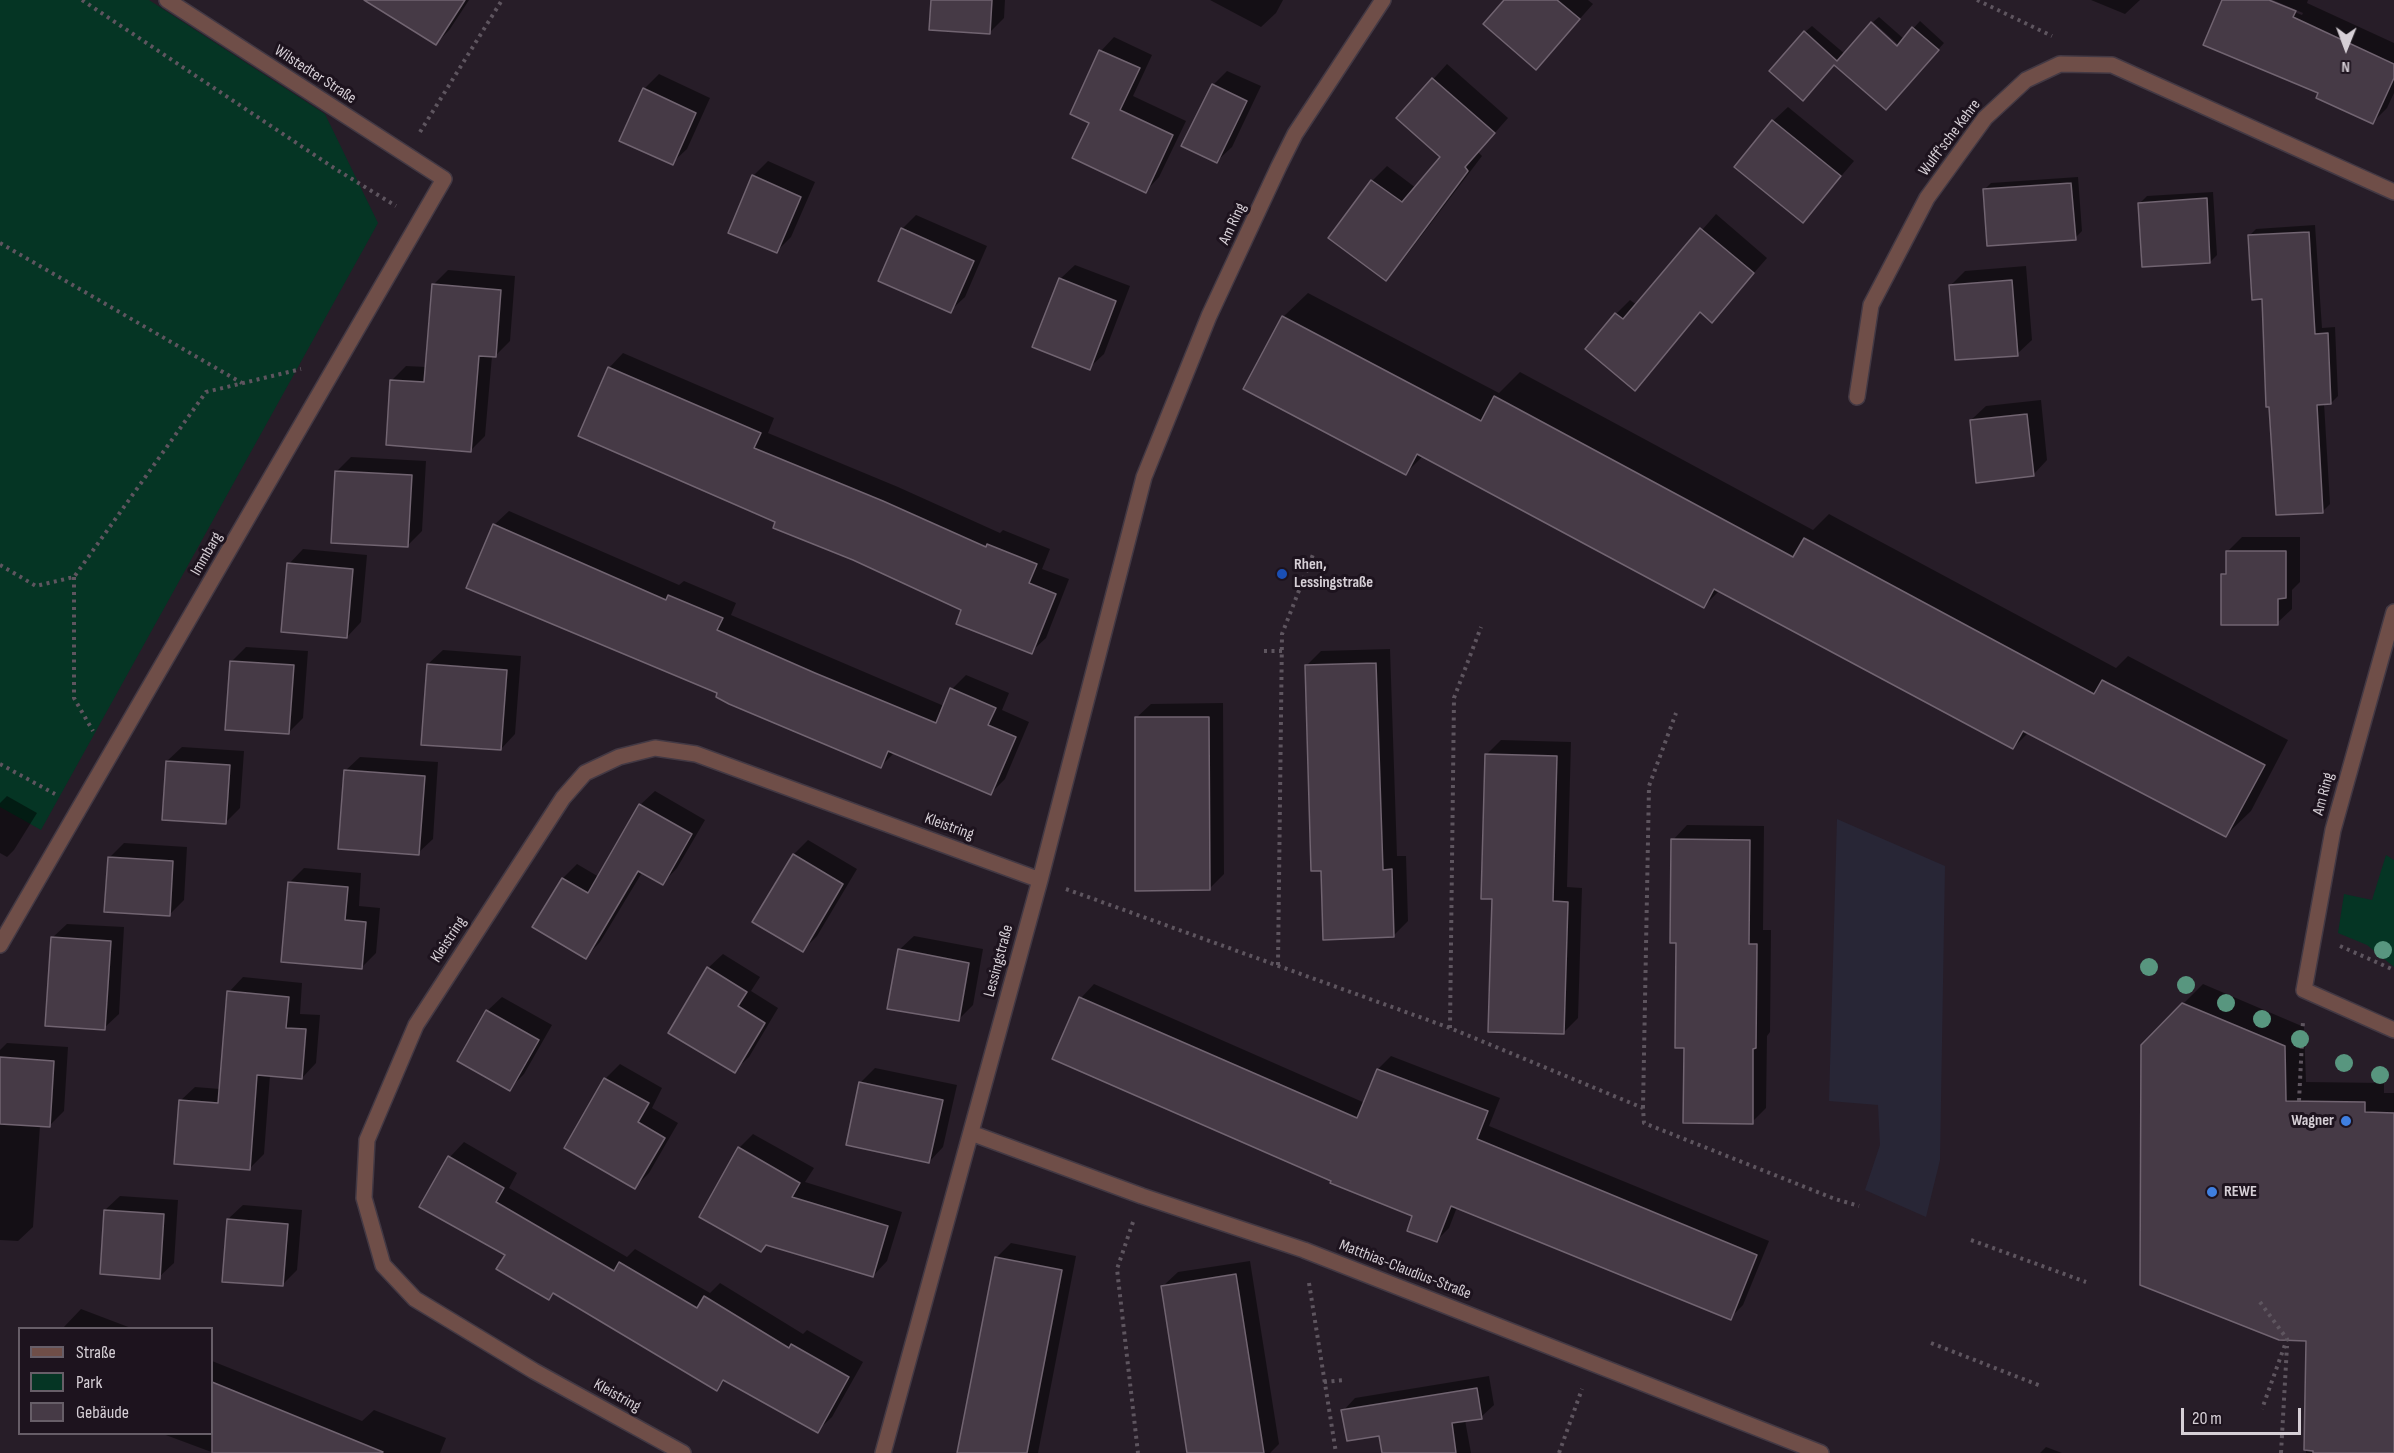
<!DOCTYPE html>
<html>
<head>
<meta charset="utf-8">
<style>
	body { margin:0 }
	#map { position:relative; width:2394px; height:1453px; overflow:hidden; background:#271d28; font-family:"Sofia Sans Condensed",sans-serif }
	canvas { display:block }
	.legend { position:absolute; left:18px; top:1327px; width:195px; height:108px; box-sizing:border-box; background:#1d131e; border:2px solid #675e68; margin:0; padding:8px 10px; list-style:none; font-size:18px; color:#d6cfd6 }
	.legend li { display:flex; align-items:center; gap:12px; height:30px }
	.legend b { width:30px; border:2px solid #675e68 }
	.north { position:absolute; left:2316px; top:18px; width:60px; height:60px; -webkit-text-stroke:4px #1d131e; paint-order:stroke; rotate:181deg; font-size:16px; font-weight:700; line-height:24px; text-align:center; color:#d6cfd6 }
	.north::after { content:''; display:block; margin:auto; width:21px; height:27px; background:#d6cfd6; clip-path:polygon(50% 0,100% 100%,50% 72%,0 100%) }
	.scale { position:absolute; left:2181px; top:1408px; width:120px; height:27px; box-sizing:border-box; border:3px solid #d6cfd6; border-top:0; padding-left:8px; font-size:18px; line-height:21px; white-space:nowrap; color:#d6cfd6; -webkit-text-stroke:4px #1d131e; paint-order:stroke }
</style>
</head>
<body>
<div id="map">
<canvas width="2394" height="1453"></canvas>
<ul class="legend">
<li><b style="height:8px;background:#6f4e48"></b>Straße</li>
<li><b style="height:16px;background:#053524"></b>Park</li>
<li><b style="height:16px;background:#463a46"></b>Gebäude</li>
</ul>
<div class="north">N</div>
<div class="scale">20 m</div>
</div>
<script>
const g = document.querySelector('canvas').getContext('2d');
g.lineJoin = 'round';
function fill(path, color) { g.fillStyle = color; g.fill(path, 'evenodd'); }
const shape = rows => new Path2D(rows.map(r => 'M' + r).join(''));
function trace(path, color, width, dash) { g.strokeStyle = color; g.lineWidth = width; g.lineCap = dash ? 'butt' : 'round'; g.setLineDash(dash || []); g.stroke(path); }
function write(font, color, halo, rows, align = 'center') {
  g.font = font + ' "Sofia Sans Condensed",sans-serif'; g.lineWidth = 6; g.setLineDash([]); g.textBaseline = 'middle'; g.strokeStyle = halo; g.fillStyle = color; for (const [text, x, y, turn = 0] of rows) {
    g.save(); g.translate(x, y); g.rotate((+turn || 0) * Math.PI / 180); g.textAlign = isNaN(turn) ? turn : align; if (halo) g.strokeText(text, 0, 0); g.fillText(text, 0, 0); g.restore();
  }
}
fill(shape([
	[1837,819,1945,866,1940,1160,1926,1217,1865,1190,1880,1145,1878,1105,1829,1101]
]), '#282636');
fill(shape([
	[0,0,149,0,325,114,378,223,41,830,0,807],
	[2386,855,2394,860,2394,967,2367,945,2338,933,2344,894,2372,900]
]), '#053524');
fill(shape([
	[368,0,469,0,450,29,436,44],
	[932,0,1005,0,1004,18,990,32],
	[1210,0,1283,0,1276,13,1261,27],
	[1506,0,1588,0,1593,4,1536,68],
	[2091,0,2140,0,2125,14],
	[2224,0,2265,0,2302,15,2303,13,2273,0,2308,0,2307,3,2394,43,2394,93,2387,108,2373,122,2320,92],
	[1879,17,1904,39,1920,21,1944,43,1886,108,1805,32,1812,26,1845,54,1903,49,1873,22],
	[1114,37,1152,55,1133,96,1186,121,1159,177,1146,191,1091,122,1072,113,1101,51],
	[1447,64,1508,118,1478,152,1482,156,1400,264,1386,279,1330,237,1372,181,1387,166,1416,188,1442,157,1398,118],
	[1227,71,1261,86,1232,147,1217,161,1213,85],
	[659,74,710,98,687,149,672,163,644,89],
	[1788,107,1854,161,1803,221,1773,121],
	[768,161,815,182,791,237,777,251,753,176],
	[2078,177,2082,231,2075,238,1984,190,1991,183],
	[2213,192,2217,255,2210,262,2140,203,2147,196],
	[1716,214,1767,258,1712,321,1701,311,1635,389,1616,314,1630,300,1637,305],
	[916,215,987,246,965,297,950,311,902,229],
	[2315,225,2322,328,2335,327,2338,396,2331,403,2324,403,2330,504,2323,511,2264,298,2249,236,2256,229],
	[1075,265,1130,286,1104,354,1089,368,1060,279],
	[2026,266,2032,340,2017,354,1951,285,1965,271],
	[448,270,515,276,510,341,495,356,492,356,485,436,471,450,392,380,406,366,427,367,433,285],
	[1308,293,1499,393,1520,372,1813,530,1829,514,2116,668,2128,656,2288,740,2251,811,2226,835,2029,732,2013,748,1719,591,1704,606,1423,456,1406,473,1283,317],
	[623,353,774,418,768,433,898,487,1000,533,1003,530,1050,549,1042,569,1069,579,1046,638,1031,652,963,609,777,521,609,368],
	[2041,400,2047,460,2033,475,1971,420,1986,406],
	[351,457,426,461,422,531,407,546,337,471],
	[509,511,679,585,684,581,736,603,731,615,944,706,952,689,966,675,1009,693,1002,710,1029,722,1005,779,991,793,895,752,880,767,719,692,494,525],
	[2242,537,2300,537,2300,582,2292,590,2292,609,2277,623,2223,575,2227,570,2227,552],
	[303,549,367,555,361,622,347,637,289,564],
	[246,647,308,651,303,718,289,732,231,662],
	[1390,649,1397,856,1406,856,1408,921,1393,936,1323,869,1306,666,1321,651],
	[443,650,521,656,515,734,501,749,428,664],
	[1223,703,1224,874,1209,889,1136,718,1151,704],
	[1501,740,1571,742,1567,887,1582,888,1578,1018,1564,1032,1494,898,1486,755],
	[182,747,244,751,240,808,226,822,167,761],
	[360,757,438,762,433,839,418,853,345,771],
	[655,791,705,820,677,868,663,883,643,871,600,942,586,957,534,927,563,878,577,864,599,877,640,805],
	[7,796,37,813,14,850,7,857,0,853,0,803],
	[1687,825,1764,826,1763,930,1771,930,1770,1032,1767,1036,1766,1108,1752,1122,1678,942,1673,840],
	[808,840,857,869,817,936,802,951,794,854],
	[124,843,187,847,184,900,169,915,109,858],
	[304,868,361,873,359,906,380,908,376,953,362,967,289,883],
	[67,924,124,927,119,1014,104,1028,52,938],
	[914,936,983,949,973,1005,958,1020,899,950],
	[723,954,760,977,751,991,778,1008,749,1057,734,1071,708,968],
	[243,977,302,983,300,1014,320,1015,316,1063,302,1078,270,1075,264,1154,250,1168,180,1101,195,1087,220,1089,229,992],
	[1094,984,1365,1103,1378,1069,1391,1056,1500,1098,1489,1126,1769,1241,1743,1305,1730,1318,1457,1207,1449,1228,1436,1241,1414,1215,1054,1058,1081,998],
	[2203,984,2304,1027,2306,1082,2384,1083,2384,1093,2394,1093,2394,1453,2306,1453,2308,1339,2142,1045],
	[502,997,552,1025,524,1074,509,1089,487,1011],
	[7,1043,68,1047,64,1111,49,1126,40,1125,33,1227,18,1241,0,1240,0,1050],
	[620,1064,662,1088,652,1108,678,1123,649,1173,635,1187,605,1079],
	[875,1068,957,1085,943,1147,929,1162,847,1144,861,1082],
	[753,1134,814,1168,805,1182,902,1212,887,1261,873,1276,768,1244,761,1250,739,1148],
	[464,1142,517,1173,509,1188,627,1257,635,1249,710,1293,720,1283,803,1334,807,1330,863,1362,832,1417,817,1431,726,1379,717,1389,554,1292,549,1298,507,1254,421,1206,450,1157],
	[120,1196,178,1200,174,1263,159,1277,105,1210],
	[243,1205,302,1210,297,1270,282,1285,228,1219],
	[1011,1243,1076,1256,1038,1453,959,1453,997,1257],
	[1250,1261,1279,1444,1270,1453,1189,1453,1163,1286,1178,1272],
	[81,1309,131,1328,63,1328],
	[212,1361,362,1421,374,1410,446,1438,440,1453,214,1453,163,1434,212,1434],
	[1489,1376,1494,1405,1481,1417,1465,1420,1471,1453,1383,1453,1380,1434,1343,1411,1355,1398],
	[2046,1447,2062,1453,2040,1453]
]), '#0007');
const building = shape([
	[364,0,465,0,436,45,364,0],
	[931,0,992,0,990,34,929,30,931,0],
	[1504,0,1557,0,1580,19,1536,70,1483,24,1504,0],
	[2222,0,2269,0,2296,11,2293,17,2394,64,2394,78,2373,124,2316,98,2318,93,2203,45,2222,0],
	[1871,22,1897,46,1912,27,1939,50,1886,110,1834,65,1803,101,1769,71,1804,31,1837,61,1871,22],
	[1099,50,1140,68,1120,110,1173,135,1146,193,1072,158,1089,123,1070,114,1099,50],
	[1432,78,1495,133,1465,167,1468,171,1386,281,1328,238,1371,180,1402,202,1440,157,1396,118,1432,78],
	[1212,84,1247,101,1217,163,1181,146,1212,84],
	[643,88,696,113,673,165,619,141,643,88],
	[1772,120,1841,176,1803,223,1734,167,1772,120],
	[752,175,801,197,777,253,728,233,752,175],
	[2071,183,2076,240,1987,246,1983,189,2071,183],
	[2207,198,2210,263,2142,267,2138,203,2207,198],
	[901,228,974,261,951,313,878,281,901,228],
	[1700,228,1754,273,1712,323,1700,312,1635,391,1585,349,1615,313,1623,319,1700,228],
	[2309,232,2315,334,2328,333,2331,404,2317,405,2323,513,2276,515,2269,407,2266,407,2262,299,2252,300,2248,235,2309,232],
	[1059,278,1116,301,1090,370,1032,347,1059,278],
	[2012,280,2018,356,1955,360,1949,285,2012,280],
	[432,284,501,290,496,357,479,356,471,452,386,445,390,380,424,382,432,284],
	[1282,316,1481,421,1494,396,1793,557,1804,538,2094,694,2102,680,2265,765,2226,837,2023,731,2013,749,1714,589,1704,608,1417,454,1406,475,1243,389,1282,316],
	[608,367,761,433,754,448,883,501,986,547,987,544,1037,564,1029,583,1056,594,1032,654,956,624,961,610,853,560,773,528,775,522,578,436,608,367],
	[2027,414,2034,476,1976,483,1970,420,2027,414],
	[335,471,412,475,408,547,331,543,335,471],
	[493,524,666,600,668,595,723,618,717,630,815,673,936,723,950,688,996,708,988,725,1016,737,991,795,888,751,881,768,729,704,716,697,717,693,466,588,493,524],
	[2226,551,2286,551,2286,598,2278,599,2278,625,2221,625,2221,574,2226,574,2226,551],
	[287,563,353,569,347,638,281,632,287,563],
	[230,661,294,665,289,734,225,730,230,661],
	[1376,663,1383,870,1392,869,1394,937,1323,940,1321,871,1311,871,1305,665,1376,663],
	[427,664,507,670,501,750,421,745,427,664],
	[1135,717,1209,717,1210,890,1135,891,1135,717],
	[1485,754,1557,756,1553,901,1568,902,1564,1034,1488,1032,1492,899,1481,899,1485,754],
	[166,761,230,765,226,824,162,820,166,761],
	[344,770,425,776,419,855,338,849,344,770],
	[639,804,692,834,663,885,638,871,586,959,532,927,562,878,588,893,639,804],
	[1671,839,1750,840,1749,944,1757,944,1756,1048,1753,1049,1753,1124,1683,1123,1684,1048,1675,1048,1676,943,1670,943,1671,839],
	[793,854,843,884,803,952,752,922,793,854],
	[108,857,173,861,170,916,104,912,108,857],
	[288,882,348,887,345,920,366,922,362,969,281,962,288,882],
	[51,937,111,941,105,1030,45,1026,51,937],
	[898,949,969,963,959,1021,887,1009,898,949],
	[707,967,747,992,738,1006,765,1023,735,1073,668,1033,707,967],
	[227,991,289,997,286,1028,306,1029,302,1079,257,1075,250,1170,174,1164,179,1100,218,1103,227,991],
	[1079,997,1357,1118,1377,1069,1488,1111,1477,1139,1757,1255,1731,1320,1451,1206,1437,1242,1407,1231,1412,1216,1330,1183,1331,1181,1052,1059,1079,997],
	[2182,1003,2285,1046,2286,1101,2365,1102,2365,1112,2394,1113,2394,1453,2313,1453,2313,1451,2304,1450,2306,1341,2279,1340,2140,1285,2141,1045,2182,1003],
	[486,1010,539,1040,510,1091,457,1061,486,1010],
	[0,1057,54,1061,50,1127,0,1124,0,1057],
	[604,1078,649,1103,638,1122,665,1138,635,1189,564,1148,604,1078],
	[859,1082,943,1100,929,1163,846,1145,859,1082],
	[738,1147,800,1183,792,1197,888,1226,873,1277,766,1245,761,1252,699,1217,738,1147],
	[448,1156,504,1188,496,1202,614,1271,619,1262,697,1308,704,1296,789,1348,791,1344,849,1377,818,1433,723,1380,717,1391,553,1293,549,1300,496,1269,505,1255,419,1207,448,1156],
	[104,1210,164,1214,160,1279,100,1274,104,1210],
	[227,1219,288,1224,283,1286,222,1282,227,1219],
	[995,1257,1062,1270,1027,1453,957,1453,995,1257],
	[1236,1274,1264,1453,1187,1453,1161,1286,1236,1274],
	[212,1382,383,1452,382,1453,212,1453,212,1382],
	[1477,1388,1482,1419,1452,1423,1456,1453,1382,1453,1379,1436,1347,1441,1341,1410,1477,1388]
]);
fill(building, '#463a46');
trace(building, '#716471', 1.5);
const street = shape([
	[1857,397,1871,305,1927,198,1985,118,2026,80,2060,64,2112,65,2394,192],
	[2394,612,2333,830,2304,990,2394,1030],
	[0,945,444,179,167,0],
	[971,1133,1142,1196,1304,1250,1821,1453],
	[683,1453,534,1371,415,1299,383,1265,364,1198,367,1140,416,1025,563,798,585,773,619,757,655,748,696,754,1040,880],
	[883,1453,1040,880,1144,477,1209,316,1279,166,1295,134,1383,0]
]);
trace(street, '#433944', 18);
trace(shape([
	[82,0,334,168,396,206],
	[1977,0,2052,36],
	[420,132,502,0],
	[0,243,242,383],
	[0,565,36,586,74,577,206,392,301,369],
	[74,577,74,698,93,731],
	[1264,651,1282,651],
	[0,764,55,794],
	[1066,889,1450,1028,1643,1108,1644,1123,1835,1199,1859,1206],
	[2340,946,2394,970],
	[1278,965,1282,634,1314,552],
	[1450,1028,1454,698,1481,627],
	[2299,1101,2303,1021],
	[1643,1108,1649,786,1676,713],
	[1133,1222,1117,1269,1138,1453],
	[1971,1240,2086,1282],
	[1309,1283,1336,1453],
	[2260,1302,2287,1339,2262,1409],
	[1931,1343,2041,1386],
	[1324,1382,1345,1380],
	[1559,1453,1582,1389],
	[2281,1453,2287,1346]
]), '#5e555f', 4, [3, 4.5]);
trace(street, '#6f4e48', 15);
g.fillStyle = '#58967f';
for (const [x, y] of [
	[2383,950],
	[2149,967],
	[2186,985],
	[2226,1003],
	[2262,1019],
	[2300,1039],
	[2344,1063],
	[2380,1075]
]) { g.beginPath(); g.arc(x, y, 9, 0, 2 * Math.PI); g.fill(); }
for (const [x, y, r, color] of [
	[1282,574,6,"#1a4fb4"],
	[2346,1121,6,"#3f7fe0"],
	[2212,1192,6,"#3f7fe0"]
]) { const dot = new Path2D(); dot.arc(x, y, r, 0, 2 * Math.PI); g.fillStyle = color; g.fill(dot); trace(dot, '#1d131e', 2); }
write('16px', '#d6cfd6', '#1d131e', [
	["Wilstedter Straße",315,75,33],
	["Wulff'sche Kehre",1950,138,-53],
	["Am Ring",1233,224,-65],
	["Immbarg",207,554,-60],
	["Am Ring",2324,794,-75],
	["Kleistring",949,827,20],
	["Kleistring",449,940,-57],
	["Lessingstraße",999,961,-75],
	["Matthias-Claudius-Straße",1405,1270,21],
	["Kleistring",617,1396,29]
]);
write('bold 16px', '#d6cfd6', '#1d131e', [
	["Rhen,",1294,565],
	["Lessingstraße",1294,583],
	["Wagner",2334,1121,"right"],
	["REWE",2224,1192]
], 'left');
</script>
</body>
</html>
